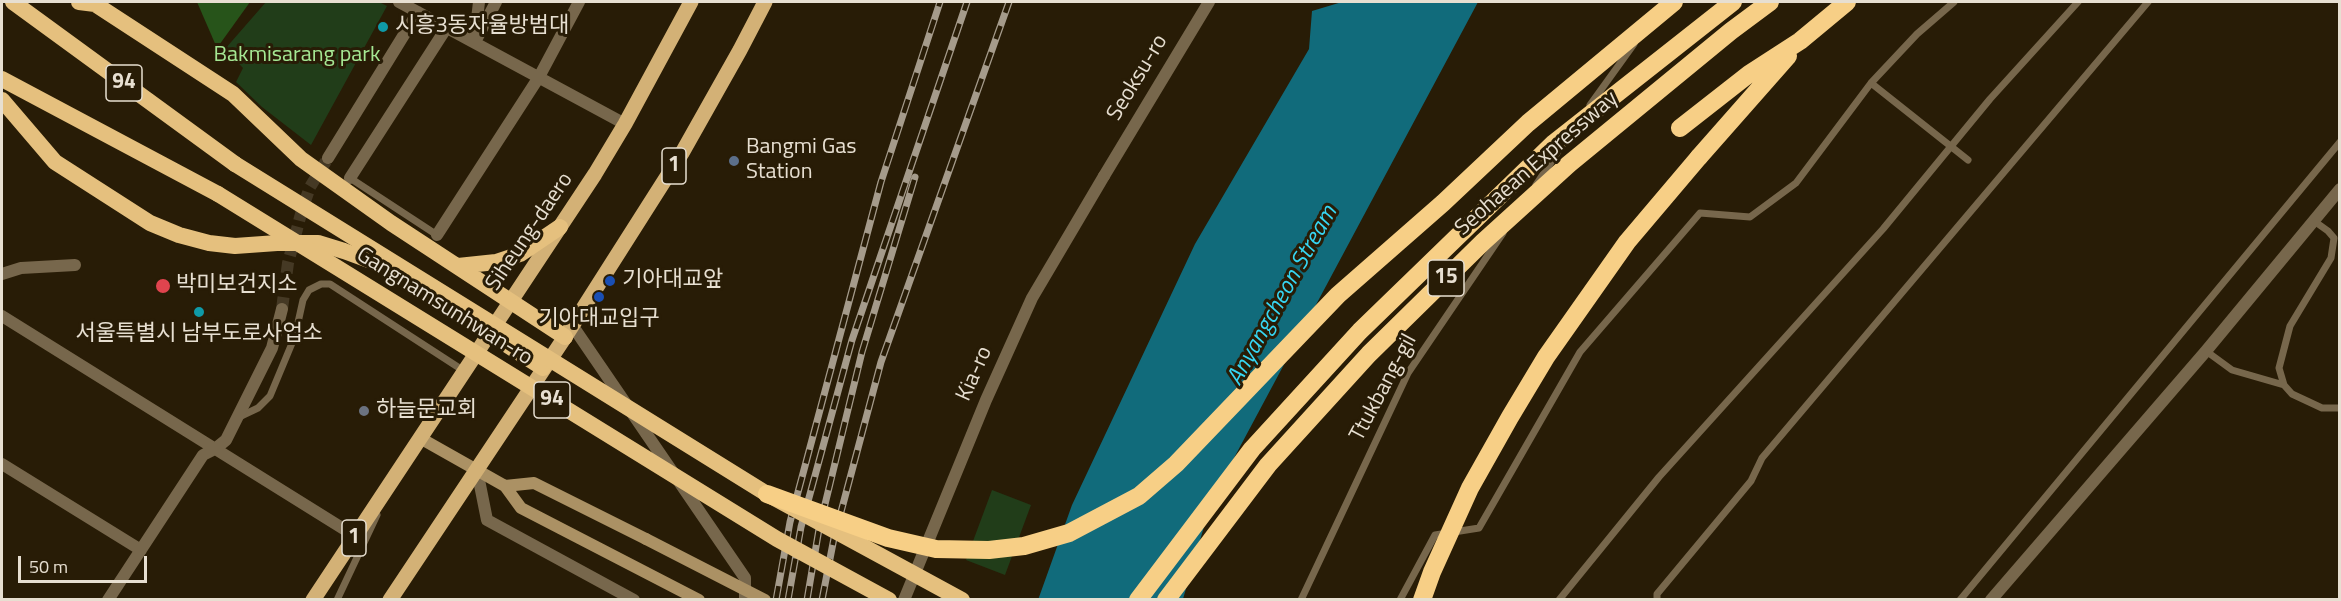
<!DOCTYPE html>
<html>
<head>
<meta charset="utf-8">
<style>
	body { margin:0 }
	#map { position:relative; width:2341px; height:601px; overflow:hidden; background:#281c06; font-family:"Titillium Web",sans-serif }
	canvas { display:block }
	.frame { position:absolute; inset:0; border:3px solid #e7dfd1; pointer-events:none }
	.scale { position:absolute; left:18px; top:556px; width:129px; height:27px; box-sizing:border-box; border:3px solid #e7dfd1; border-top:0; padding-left:8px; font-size:18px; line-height:21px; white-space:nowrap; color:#e7dfd1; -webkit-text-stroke:4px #281c06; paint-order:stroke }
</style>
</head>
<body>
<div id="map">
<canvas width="2341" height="601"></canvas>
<div class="frame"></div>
<div class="scale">50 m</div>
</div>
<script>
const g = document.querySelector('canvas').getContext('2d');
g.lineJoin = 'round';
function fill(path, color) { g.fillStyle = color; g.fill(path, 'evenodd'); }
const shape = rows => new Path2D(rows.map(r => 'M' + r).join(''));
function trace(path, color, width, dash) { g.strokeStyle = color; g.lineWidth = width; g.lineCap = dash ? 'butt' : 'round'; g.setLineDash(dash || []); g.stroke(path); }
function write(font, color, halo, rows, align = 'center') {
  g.font = font + ' "Titillium Web","Noto Sans KR",sans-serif'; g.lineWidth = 6; g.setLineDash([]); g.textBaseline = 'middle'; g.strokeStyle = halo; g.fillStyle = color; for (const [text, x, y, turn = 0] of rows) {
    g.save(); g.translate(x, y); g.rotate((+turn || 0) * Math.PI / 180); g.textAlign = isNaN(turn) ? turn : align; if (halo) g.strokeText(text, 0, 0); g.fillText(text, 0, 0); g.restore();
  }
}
fill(shape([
	[266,2,379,2,387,6,311,145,262,107,236,82,243,68,225,49],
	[992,490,1031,505,1005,575,966,560]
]), '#213d19');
fill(shape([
	[197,2,250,2,217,48]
]), '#27541a');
fill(shape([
	[1342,2,1478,2,1212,499,1183,599,1038,600,1072,505,1195,244,1309,49,1312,11]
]), '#116b7b');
trace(shape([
	[282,309,288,263,302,210,310,187,328,158]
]), '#453924', 12, [12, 6]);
trace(shape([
	[1871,83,1968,160],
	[1590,105,1634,44],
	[350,178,437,235],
	[1536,185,1563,144],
	[2314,221,2328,231,2334,238,2331,258,2290,326,2279,368,2284,385,2292,394,2322,408,2340,408],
	[2206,351,2232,370,2284,385],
	[239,417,258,408,270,396,295,336,303,300,309,290,321,284,330,284,464,371],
	[337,600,377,515],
	[1301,600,1408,373,1503,233],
	[1400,600,1435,535,1479,528,1580,352,1700,213,1750,217,1796,183,1871,83,1917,34,1954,2],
	[1559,600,1659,477,1883,229,1990,99,2078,2],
	[1657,600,1657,594,1751,481,1762,458,2148,2],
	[1960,600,2340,142]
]), '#77674c', 7);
trace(shape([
	[399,2,625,124],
	[475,36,479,2],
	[475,42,496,2],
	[328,158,418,12],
	[350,178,447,27],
	[437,235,539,77,579,2],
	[2,274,21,268,75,265],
	[2,316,355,536],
	[572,325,745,578,745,600],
	[2,464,141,550],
	[477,470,487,520,634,600],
	[108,600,203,455,215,449,226,440,272,348,282,309],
	[904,600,986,400,1032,298,1104,176],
	[1991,600,2206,351,2340,189]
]), '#77674c', 12);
trace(shape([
	[1104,176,1209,2]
]), '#77674c', 12);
trace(shape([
	[420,438,505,486,521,508,699,600],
	[505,486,534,483,646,539]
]), '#ab9164', 12);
trace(shape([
	[313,600,595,174,625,124,691,2],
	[390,600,565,337,682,153,740,50,765,2]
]), '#d3b176', 15);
trace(shape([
	[13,2,235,164],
	[79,2,95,4,233,94,301,159,391,223,565,337],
	[2,79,218,194],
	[2,100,55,162,150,223,179,235,209,243,235,246,277,243,318,243,344,251,374,262,401,277,543,368],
	[458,266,496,262,520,254,560,227]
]), '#e5c07e', 16);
trace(shape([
	[1680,128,1749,74,1800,41,1847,2],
	[1699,157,1788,56]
]), '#f7cf86', 18);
const rail = shape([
	[776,600,790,522,881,182,940,2],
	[788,600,801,527,852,340,967,2],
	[807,600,819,529,862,352,915,177],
	[822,600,834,538,881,362,1009,2]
]);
trace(rail, '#a59b8b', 7);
trace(rail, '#281c06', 4.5, [14]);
trace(shape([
	[646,539,765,600]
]), '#ab9164', 12);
trace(shape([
	[235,164,767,494,962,600],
	[218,194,777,539,889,600]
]), '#e5c07e', 16);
trace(shape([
	[767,494,888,538,936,549,989,550,1024,546,1069,533,1139,496,1176,464,1338,295,1443,203,1528,123,1674,2],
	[1138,600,1252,449,1360,331,1554,143,1733,2],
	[1166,600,1268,465,1369,354,1483,242,1569,164,1731,31,1770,2],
	[1422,600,1432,572,1470,488,1510,417,1546,357,1627,242,1699,157]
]), '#f7cf86', 18);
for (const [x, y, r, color] of [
	[383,27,6,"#0f9aa8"],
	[734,161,6,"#5c6f8a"],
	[610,281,6,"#1a4fb4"],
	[163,286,8,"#e0444e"],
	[599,297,6,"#1a4fb4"],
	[199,312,6,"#0f9aa8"],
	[364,411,6,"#6b7280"]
]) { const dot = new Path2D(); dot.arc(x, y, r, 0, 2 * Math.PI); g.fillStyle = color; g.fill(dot); trace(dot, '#281c06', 2); }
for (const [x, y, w] of [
	[124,83,36],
	[674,166,24],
	[1446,278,36],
	[552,400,36],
	[354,538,24]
]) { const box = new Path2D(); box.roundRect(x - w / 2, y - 18, w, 36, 4.5); g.fillStyle = '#281c06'; g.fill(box); trace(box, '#e7dfd1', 1.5); }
write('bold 21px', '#e7dfd1', null, [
	["94",124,83],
	["1",674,166],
	["15",1446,278],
	["94",552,400],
	["1",354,538]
]);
write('22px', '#e7dfd1', '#281c06', [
	["시흥3동자율방범대",395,27],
	["Bangmi Gas",746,148],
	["Station",746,173],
	["기아대교앞",622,281],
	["박미보건지소",176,286],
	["기아대교입구",599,320,"center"],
	["서울특별시 남부도로사업소",199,335,"center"],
	["하늘문교회",376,411]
], 'left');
write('22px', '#a5e793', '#281c06', [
	["Bakmisarang park",297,56]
]);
write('22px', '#e7dfd1', '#281c06', [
	["Seoksu-ro",1138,78,-59],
	["Seohaean Expressway",1537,164,-41],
	["Siheung-daero",530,232,-56],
	["Gangnamsunhwan-ro",444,307,32],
	["Kia-ro",975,374,-66],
	["Ttukbang-gil",1384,388,-62]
]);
write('italic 24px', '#36d6f3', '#281c06', [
	["Anyangcheon Stream",1283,296,-61]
]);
</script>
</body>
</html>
